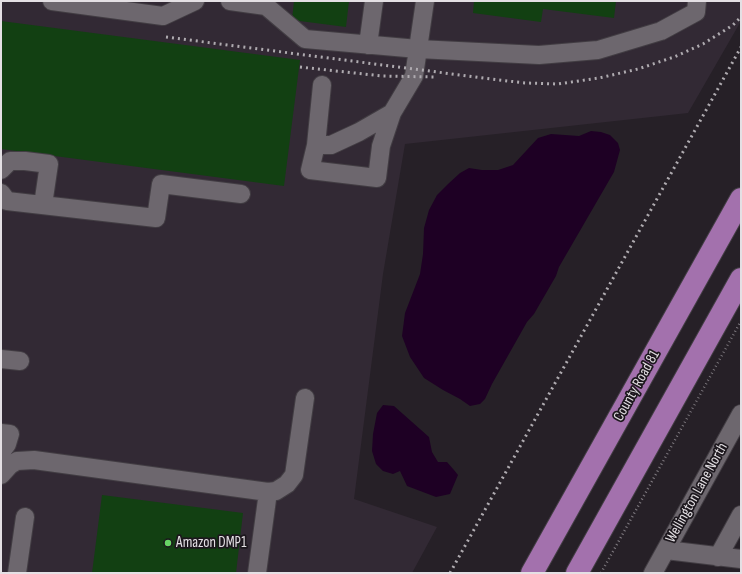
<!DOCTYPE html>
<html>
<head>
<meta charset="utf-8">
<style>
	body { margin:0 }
	#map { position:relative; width:742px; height:574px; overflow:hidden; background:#262027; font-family:"Sofia Sans Condensed",sans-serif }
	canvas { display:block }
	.frame { position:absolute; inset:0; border:2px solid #e4e0e4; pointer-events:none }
</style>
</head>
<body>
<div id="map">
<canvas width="742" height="574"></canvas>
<div class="frame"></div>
</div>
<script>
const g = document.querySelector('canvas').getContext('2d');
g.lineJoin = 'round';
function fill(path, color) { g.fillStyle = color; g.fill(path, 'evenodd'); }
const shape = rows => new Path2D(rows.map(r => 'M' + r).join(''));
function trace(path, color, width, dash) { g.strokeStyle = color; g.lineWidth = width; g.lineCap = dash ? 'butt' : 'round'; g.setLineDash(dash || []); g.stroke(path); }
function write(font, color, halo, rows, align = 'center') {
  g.font = font + ' "Sofia Sans Condensed",sans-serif'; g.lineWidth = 3.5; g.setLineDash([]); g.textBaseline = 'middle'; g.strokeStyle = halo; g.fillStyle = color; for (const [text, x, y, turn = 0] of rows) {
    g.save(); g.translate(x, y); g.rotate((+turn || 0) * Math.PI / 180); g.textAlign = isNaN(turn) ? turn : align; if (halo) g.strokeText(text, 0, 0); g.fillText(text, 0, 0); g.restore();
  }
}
fill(shape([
	[1,1,741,1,741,21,688,113,405,144,383,274,354,499,437,527,412,573,1,573]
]), '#322934');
fill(shape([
	[591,131,601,132,610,135,618,143,620,150,614,172,559,267,556,276,534,314,527,322,492,384,485,399,480,404,470,406,460,399,443,390,424,378,410,357,402,336,405,313,420,274,423,254,424,228,429,210,437,195,448,184,460,173,469,168,482,170,498,170,513,165,538,138,551,134,579,136],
	[383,405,394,406,429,437,432,452,438,462,447,462,454,470,458,475,450,494,436,497,407,486,400,471,393,474,383,471,376,464,372,451,373,434,377,413]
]), '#1e0024');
fill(shape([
	[294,1,349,1,346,27,292,20],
	[474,1,616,1,614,18,543,9,541,22,473,13],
	[1,21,300,60,284,186,1,149],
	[102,495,243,513,236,573,92,573]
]), '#124012');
const minor = shape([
	[52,1,163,16,195,1],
	[230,1,266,6,305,39,418,49,539,55,598,50,661,31,696,12,697,1],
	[368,45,374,1],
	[322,85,316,145,331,145,359,132,392,113],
	[316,145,310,170,377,178,381,146,392,113,414,76,425,1],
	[1,170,10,161,25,161,49,164,43,205],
	[1,193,7,201,156,218,161,184,241,194],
	[1,359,20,361],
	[1,433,10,434,7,444,1,452],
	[1,475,10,465,17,461,34,460,268,492,276,491,287,484,294,475,305,398],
	[666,550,741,559],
	[718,557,741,515],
	[17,573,25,517],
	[257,573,268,492],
	[653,573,741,414]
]);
const highway = shape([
	[532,573,741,199],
	[577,573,741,279]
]);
trace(minor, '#423d43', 20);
trace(highway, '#423d43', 24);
trace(shape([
	[601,573,741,321]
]), '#7d787e', 2.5, [1, 3]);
trace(minor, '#6d676e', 18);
trace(highway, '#a371ad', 22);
trace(shape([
	[166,37,491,79,525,83,558,84,599,78,638,69,674,57,703,44,733,25,741,17],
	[300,67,382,76,435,77],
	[450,573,741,47]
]), '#afabb0', 3, [2, 4]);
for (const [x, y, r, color] of [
	[168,543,4,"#68d465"]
]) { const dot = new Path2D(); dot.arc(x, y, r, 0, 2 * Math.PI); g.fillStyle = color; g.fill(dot); trace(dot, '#1c171d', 1.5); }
write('15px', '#e4e0e4', '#1c171d', [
	["County Road 81",637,386,-61],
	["Wellington Lane North",697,493,-61]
]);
write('15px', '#e4e0e4', '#1c171d', [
	["Amazon DMP1",176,543]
], 'left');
</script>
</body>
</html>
